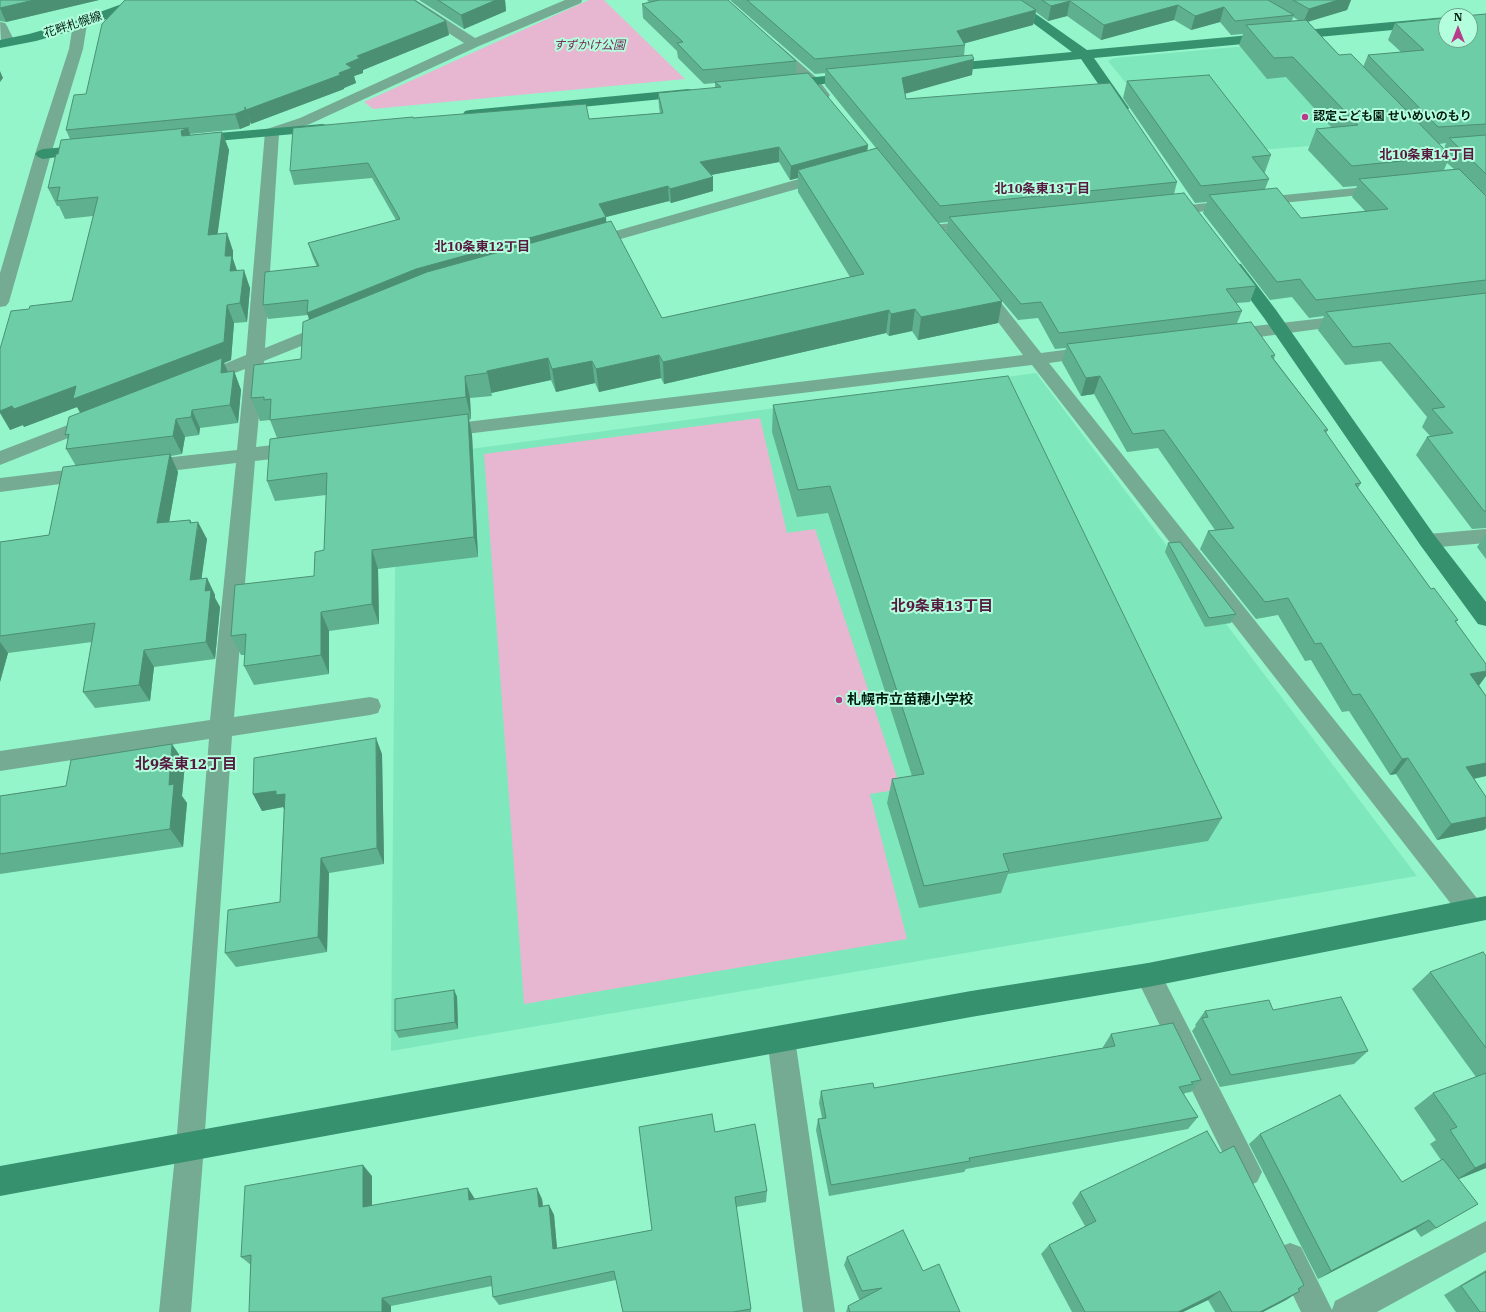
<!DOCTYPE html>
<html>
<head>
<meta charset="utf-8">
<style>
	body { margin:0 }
	#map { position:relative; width:1486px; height:1312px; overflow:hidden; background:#94f5cb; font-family:"IBM Plex Serif",serif }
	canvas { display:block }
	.north { position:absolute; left:1438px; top:8px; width:40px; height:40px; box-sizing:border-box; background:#b3fedc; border:1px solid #6ba48b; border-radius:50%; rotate:0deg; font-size:11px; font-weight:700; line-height:16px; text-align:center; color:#001c11 }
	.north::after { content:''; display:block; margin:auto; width:14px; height:18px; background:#b83c8c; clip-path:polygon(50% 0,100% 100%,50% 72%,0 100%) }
</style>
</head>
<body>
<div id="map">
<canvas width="1486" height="1312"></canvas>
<div class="north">N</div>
</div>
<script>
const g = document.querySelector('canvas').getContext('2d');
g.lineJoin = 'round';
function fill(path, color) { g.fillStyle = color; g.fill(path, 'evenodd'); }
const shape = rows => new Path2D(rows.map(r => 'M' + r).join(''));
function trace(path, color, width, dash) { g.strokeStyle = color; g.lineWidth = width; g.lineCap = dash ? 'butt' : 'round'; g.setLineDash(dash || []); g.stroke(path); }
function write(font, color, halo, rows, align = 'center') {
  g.font = font + ' "IBM Plex Serif","Noto Sans JP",serif'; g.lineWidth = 4; g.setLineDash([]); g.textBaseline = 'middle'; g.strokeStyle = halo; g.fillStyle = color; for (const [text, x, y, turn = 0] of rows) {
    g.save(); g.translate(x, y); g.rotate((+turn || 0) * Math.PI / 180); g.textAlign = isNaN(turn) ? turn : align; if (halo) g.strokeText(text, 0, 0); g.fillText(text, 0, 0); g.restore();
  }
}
fill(shape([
	[1291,42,1402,141,1335,144,1259,150,1134,93,1108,61,1114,58],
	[1036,373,1417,876,391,1051,396,459]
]), '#7ee8bc');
fill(shape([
	[589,0,604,0,685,79,373,109,364,102],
	[760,418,787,533,815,529,901,789,870,794,907,939,524,1004,484,454]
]), '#e7b7d1');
fill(shape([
	[1376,186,1380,187,1382,190,1380,193,1263,205,1259,204,1257,201,1259,198,1263,197,1376,186],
	[1227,201,1231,202,1233,205,1231,208,1189,213,1185,212,1183,209,1185,206,1189,205,1227,201],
	[971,221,975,222,977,225,975,228,933,233,929,232,927,229,929,226,933,225,971,221]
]), '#75ab93');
fill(shape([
	[401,0,416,0,475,38,565,0,582,0,581,3,479,46,310,124,279,134,265,348,324,324,330,323,336,324,339,328,336,332,264,361,256,447,298,442,305,444,308,449,305,454,298,456,255,461,234,717,370,697,378,699,381,706,378,713,370,715,232,736,204,1146,191,1312,159,1312,176,1146,209,739,0,771,0,751,210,720,236,463,145,474,138,472,135,467,138,462,145,460,237,450,245,369,199,387,193,385,190,381,193,377,246,355,265,132,267,129,300,118,464,43,402,3,401,0],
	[80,20,85,21,87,24,83,49,51,154,9,302,6,306,0,307,0,273,35,154,69,49,73,24,75,21,80,20],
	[0,22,5,23,7,26,15,42,13,45,3,45,1,42,0,22],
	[773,43,778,44,817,78,830,95,828,98,823,99,818,98,807,84,768,50,766,47,768,44,773,43],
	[827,171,832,173,835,176,832,179,596,246,590,248,584,246,582,243,584,240,827,171],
	[981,284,987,285,1041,353,1094,346,1100,348,1103,352,1100,356,1049,363,1480,902,1484,910,1480,918,1471,922,1462,918,1032,365,441,437,434,436,432,431,434,426,441,425,1023,355,973,289,975,285,981,284],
	[1350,315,1356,316,1359,320,1356,324,1229,341,1223,339,1220,335,1223,331,1229,329,1350,315],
	[94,415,101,417,103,421,101,425,0,465,0,451,94,415],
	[91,467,98,469,101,474,98,479,0,492,0,478,91,467],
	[1486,529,1486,543,1428,548,1421,546,1418,541,1421,536,1428,534,1486,529],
	[1148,963,1157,966,1257,1162,1262,1172,1257,1182,1247,1187,1237,1182,1135,975,1139,966,1148,963],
	[781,1026,791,1030,795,1039,835,1312,803,1312,767,1039,771,1030,781,1026],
	[1486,1221,1486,1252,1377,1312,1301,1312,1275,1258,1279,1247,1290,1243,1301,1247,1332,1310,1335,1301,1486,1221]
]), '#75ab93');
fill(shape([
	[133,0,151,0,150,3,85,27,36,41,0,48,0,40,29,34,75,21,133,0],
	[1002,0,1016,0,1087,50,1446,17,1446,25,1094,58,1129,108,1127,111,1122,112,1117,111,1081,59,943,72,938,71,936,68,938,65,943,64,1072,52,1002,0],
	[855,73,860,74,862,77,860,80,786,88,781,87,779,84,781,81,786,80,855,73],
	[688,89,693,90,695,93,693,96,470,118,465,117,463,114,465,111,470,110,688,89],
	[322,124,327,125,329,128,327,131,195,143,190,142,188,139,190,136,195,135,322,124],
	[89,145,94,146,96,149,94,152,43,159,38,157,35,154,38,151,43,149,89,145],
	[1235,263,1241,264,1276,310,1435,536,1486,602,1486,626,1478,624,1421,546,1264,318,1227,268,1229,264,1235,263],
	[1486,896,1486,920,1148,987,971,1017,0,1196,0,1166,971,991,1148,963,1486,896]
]), '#36916f');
fill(shape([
	[0,0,99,0,6,22,0,21],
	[419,0,505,0,506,11,464,29],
	[647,0,728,0,796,61,796,74,868,145,867,151,876,148,825,85,825,73,815,74,730,0,1351,0,1347,10,1308,22,1339,55,1363,67,1368,55,1401,52,1388,40,1395,23,1486,14,1486,528,1472,529,1416,455,1427,437,1430,436,1422,427,1427,417,1381,361,1345,365,1318,330,1324,316,1309,318,1292,297,1270,300,1203,213,1207,202,1195,203,1123,98,1127,81,1271,155,1265,172,1264,172,1269,179,1265,189,1301,218,1365,211,1352,197,1357,186,1343,187,1308,150,1316,129,1332,128,1286,77,1267,79,1239,45,1243,34,1231,35,1220,22,1191,30,1174,20,1101,40,1067,16,1048,21,1036,12,1033,25,964,43,965,45,964,56,972,75,905,93,906,99,1177,182,1174,194,1256,286,1250,302,1236,303,1242,311,1237,323,1275,355,1274,359,1328,430,1326,433,1361,483,1358,488,1431,589,1458,620,1456,622,1479,685,1486,696,1486,776,1474,779,1486,797,1486,828,1484,830,1437,840,1396,774,1390,775,1349,711,1342,712,1311,660,1305,661,1278,615,1256,619,1200,549,1208,531,1215,530,1158,448,1127,452,1094,394,1081,396,1062,362,1066,348,1055,349,1038,318,1018,320,1002,301,998,323,918,340,912,331,889,336,886,333,664,384,661,378,599,392,595,383,556,392,551,380,491,393,492,396,470,398,471,419,469,420,472,435,478,557,378,569,379,624,329,631,329,674,254,685,244,666,245,655,241,655,231,636,314,576,324,550,326,495,275,501,267,481,277,438,270,420,260,421,251,398,301,359,309,320,308,315,268,319,263,305,317,267,313,258,308,243,396,220,372,178,294,185,290,171,413,118,589,119,660,113,659,107,658,93,715,88,715,83,704,84,678,58,677,51,643,18,642,4,649,2],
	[1293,17,1298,20,1292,21],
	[1446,143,1444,149,1439,144],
	[779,162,790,180,798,178,798,192,850,277,662,318,606,223,606,217,669,201,671,203,713,191,711,175],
	[1447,163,1454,169,1444,170],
	[948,222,946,233,939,223],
	[446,21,449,35,363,70,363,73,354,76,356,83,344,88,344,89,251,124,250,122,250,125,240,129,190,134,190,135,222,132,229,150,217,234,227,233,233,251,233,259,237,271,250,288,247,322,234,323,231,360,224,363,228,372,234,371,241,390,238,423,200,428,199,435,185,437,182,454,171,456,178,472,169,522,190,520,191,523,207,539,201,579,207,578,215,595,215,598,220,607,215,659,154,667,150,701,95,708,83,692,92,642,8,653,0,682,0,542,49,535,76,466,66,449,68,440,65,435,80,413,77,407,24,427,23,425,10,430,29,309,72,301,93,216,65,219,59,206,57,206,48,188,58,154,70,139,66,130,86,94],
	[773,405,1222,818,1208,841,1008,874,1001,893,919,908,887,803,892,779,912,776,828,513,797,517,772,432],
	[1486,534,1486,559,1477,547],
	[1168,543,1236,614,1231,623,1205,627,1165,552],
	[382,754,384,864,329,873,327,952,236,967,225,953,280,902,284,809,283,807,262,811,253,794],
	[185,763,182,796,187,803,183,847,0,874,0,796,66,786],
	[1486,956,1486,1168,1458,1179,1478,1204,1421,1237,1415,1229,1318,1279,1249,1144,1260,1134,1402,1182,1441,1160,1430,1144,1436,1140,1414,1108,1433,1093,1476,1077,1412,989,1430,972],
	[454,990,457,997,458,1029,399,1038,395,1031],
	[1273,1010,1368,1051,1354,1064,1220,1087,1192,1031,1196,1026,1195,1025,1205,1011],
	[1111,1034,1201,1080,1191,1092,1185,1093,1184,1095,1198,1117,1188,1129,966,1169,964,1172,829,1196,816,1130,818,1119,822,1118,819,1103,821,1091,874,1088,1103,1048,1103,1047],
	[715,1132,767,1191,766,1202,736,1207,751,1309,751,1312,623,1312,616,1280,499,1305,493,1297,492,1286,391,1306,251,1265,241,1257,372,1176,372,1205,475,1199,542,1199,543,1206,549,1205,554,1215,557,1249,652,1230],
	[1080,1192,1304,1285,1298,1289,1300,1291,1286,1300,1263,1312,1215,1312,1208,1300,1183,1312,1072,1312,1041,1254,1049,1245,1085,1226,1072,1203],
	[847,1257,923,1271,960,1312,846,1312,848,1306,862,1299,859,1299,844,1265],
	[1486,1270,1486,1312,1456,1312,1444,1295]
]), '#5eb08f');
fill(shape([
	[34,0,99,0,6,22,0,8],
	[496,0,505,0,506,11,464,29,461,15],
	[1338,0,1351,0,1347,10,1303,23,1309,9],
	[1070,1,1067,16,1048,21,1051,6],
	[1178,5,1174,20,1101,40,1104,25],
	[1224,7,1220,22,1191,30,1195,16],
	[1036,10,1033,25,955,46,957,31],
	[446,21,449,35,363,70,363,73,354,76,356,83,344,88,344,89,251,124,246,110,339,73,346,64,357,56],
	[974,59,972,75,901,95,902,78],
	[0,71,3,78,0,82],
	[245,107,250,122,250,125,240,129,235,114],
	[188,128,194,146,182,136,181,131],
	[222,132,229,150,215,253,208,235],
	[868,145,866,159,798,170,798,178,790,180,791,166],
	[779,147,779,162,700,177,700,162],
	[713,177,713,191,671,203,670,189],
	[668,186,669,201,606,217,607,231,312,327,307,313,416,269,599,204],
	[227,233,233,251,233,259,238,274,237,290,225,256],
	[244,270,250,288,247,322,240,303],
	[1002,301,998,323,918,340,921,317],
	[227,305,234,323,231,360,224,363,230,377,83,417,77,407,24,427,23,425,10,430,0,413,0,411],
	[915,309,912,331,889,336,891,314],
	[889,310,886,333,664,384,663,362],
	[659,355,661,378,599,392,596,369],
	[548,358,551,380,491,393,492,396,487,371],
	[592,361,595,383,556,392,552,369],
	[234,371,241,390,238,423,230,405],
	[465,376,470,398,471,419,466,397],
	[1100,376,1094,394,1081,396,1086,378],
	[192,410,200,428,199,435,191,417],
	[468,414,472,435,478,557,474,537],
	[176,419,185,437,182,454,173,436],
	[170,454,178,472,166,540,157,523],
	[190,520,197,533,198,522,207,539,199,597,190,580],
	[372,550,378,569,379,624,372,604],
	[207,578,215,595,215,598,220,607,215,659,206,642,205,591],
	[321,612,329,631,329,674,321,655],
	[0,642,8,653,0,682],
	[144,650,154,667,150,701,139,685],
	[1486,671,1486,676,1478,687,1470,674],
	[376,738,382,754,384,864,377,848],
	[172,744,185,763,182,796,187,803,183,847,170,829,169,785],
	[1408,758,1396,774,1390,775,1402,759],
	[1486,763,1486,776,1453,783,1466,767],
	[276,791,285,794,285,811,283,807,262,811,253,794],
	[1486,817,1486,828,1484,830,1437,840,1451,824],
	[321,858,329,873,327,952,318,937],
	[454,990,457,997,458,1029,455,1022],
	[1486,1163,1486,1168,1454,1181,1475,1168],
	[363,1165,372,1176,372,1217,363,1207],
	[468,1188,475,1199,475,1210,469,1200],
	[537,1188,542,1199,544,1217,539,1207],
	[549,1205,554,1215,558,1259,553,1249],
	[1429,1220,1415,1229,1318,1279,1331,1271],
	[1220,1291,1208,1300,1183,1312,1178,1312],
	[1300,1291,1286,1300,1263,1312,1260,1312],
	[382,1298,391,1306,391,1312,382,1312]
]), '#4c9074');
const building = shape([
	[0,0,34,0,0,8,0,0],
	[125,0,414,0,446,21,357,56,360,58,346,64,352,68,339,73,340,75,246,110,245,107,245,110,235,114,66,130,74,95,86,94,102,24,125,0],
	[438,0,496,0,461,15,438,0],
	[659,0,728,0,796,61,703,70,677,43,683,42,642,4,659,0],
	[747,0,1021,0,1036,10,957,31,965,45,815,59,747,0],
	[1042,0,1268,0,1294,15,1235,21,1224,7,1195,16,1178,5,1104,25,1070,1,1051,6,1042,0],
	[1293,0,1338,0,1309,9,1293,0],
	[1486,14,1486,124,1438,127,1368,55,1424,50,1395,23,1446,18,1446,40,1470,40,1470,16,1464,16,1486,14],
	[1306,20,1339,55,1351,54,1451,156,1352,166,1316,129,1358,125,1293,57,1274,58,1246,25,1306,20],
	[972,55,974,59,902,78,906,99,1110,83,1177,182,940,206,826,69,972,55],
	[808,73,868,145,791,166,779,147,700,162,713,177,670,189,668,186,599,204,606,217,416,269,307,313,308,300,263,305,265,272,319,266,308,243,400,219,368,163,290,171,293,128,413,117,413,118,586,104,589,119,663,113,658,93,721,87,715,82,808,73],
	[1209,75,1271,155,1252,157,1269,179,1201,186,1127,81,1209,75],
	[188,128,181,131,182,136,222,132,208,235,227,233,225,256,232,256,230,271,244,270,240,303,227,305,224,342,73,399,76,386,14,409,12,406,0,411,0,349,11,311,29,309,30,306,72,301,98,197,57,201,60,187,48,188,56,154,58,154,61,140,188,128],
	[1486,135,1486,174,1449,138,1486,135],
	[877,148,1002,301,921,317,915,309,891,314,889,310,663,362,659,355,596,369,592,361,552,369,548,358,487,371,487,373,465,376,466,397,270,420,271,399,264,400,264,397,251,398,254,365,301,359,303,322,427,272,611,221,662,318,864,274,798,170,877,148],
	[1459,169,1486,196,1486,280,1316,300,1300,279,1277,282,1209,195,1277,188,1301,218,1388,209,1359,179,1459,169],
	[1184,193,1256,286,1226,289,1242,311,1059,333,1041,302,1021,304,949,217,1184,193],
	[1486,293,1486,511,1484,511,1427,437,1453,433,1432,409,1445,407,1390,343,1353,347,1326,312,1486,293],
	[1251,322,1275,355,1271,356,1328,430,1324,430,1361,483,1355,484,1431,589,1434,588,1458,620,1455,621,1486,664,1486,671,1470,674,1486,696,1486,763,1466,767,1486,797,1486,817,1451,824,1408,758,1402,759,1360,694,1353,695,1321,643,1315,644,1288,598,1265,602,1208,531,1234,528,1164,430,1133,434,1100,376,1086,378,1067,344,1251,322],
	[222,358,221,373,234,371,230,405,192,410,191,417,176,419,173,436,66,449,69,434,65,435,69,417,222,358],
	[1008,376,1222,818,1003,854,1009,871,924,886,892,779,924,774,830,486,798,490,773,405,1008,376],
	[468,414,474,537,372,550,372,604,321,612,321,655,244,666,246,634,231,636,235,585,314,576,315,552,324,550,327,473,267,481,270,439,468,414],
	[170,454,157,523,190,520,190,523,198,522,190,580,207,578,205,591,211,590,206,642,144,650,139,685,83,692,95,623,0,636,0,542,49,535,63,467,170,454],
	[1180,542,1236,614,1209,618,1168,543,1180,542],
	[376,738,377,848,321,858,318,937,225,953,228,910,280,902,285,794,276,795,276,791,253,794,254,758,376,738],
	[172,744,169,785,174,784,170,829,0,854,0,796,66,786,71,760,172,744],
	[1483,952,1486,956,1486,1048,1430,972,1483,952],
	[454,990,455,1022,395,1031,395,999,454,990],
	[1341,997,1368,1051,1231,1075,1202,1018,1208,1017,1205,1011,1269,1000,1273,1010,1341,997],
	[1173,1023,1201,1080,1191,1082,1193,1084,1179,1087,1198,1117,969,1158,970,1161,831,1185,818,1119,826,1118,821,1091,873,1083,874,1088,1115,1046,1111,1034,1173,1023],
	[1486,1073,1486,1163,1475,1168,1450,1130,1457,1127,1433,1093,1486,1073],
	[1340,1095,1402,1182,1443,1159,1478,1204,1436,1228,1429,1220,1331,1271,1260,1134,1340,1095],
	[712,1114,715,1132,755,1124,767,1191,735,1197,751,1309,733,1312,623,1312,614,1271,493,1297,491,1276,382,1298,382,1312,249,1312,251,1255,241,1257,245,1186,363,1165,363,1207,468,1188,469,1200,537,1188,539,1207,549,1205,553,1249,652,1230,639,1127,712,1114],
	[1207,1131,1220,1153,1234,1146,1304,1285,1298,1289,1300,1291,1260,1312,1232,1312,1220,1291,1178,1312,1085,1312,1049,1245,1096,1221,1080,1192,1207,1131],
	[903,1230,923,1271,939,1264,960,1312,850,1312,848,1306,882,1288,862,1291,847,1257,903,1230],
	[1486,1272,1486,1312,1480,1312,1461,1286,1486,1272]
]);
fill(building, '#6dcda6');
trace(building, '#4c9074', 1);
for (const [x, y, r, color] of [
	[1305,117,4,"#b83c8c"],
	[839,700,4,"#b83c8c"]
]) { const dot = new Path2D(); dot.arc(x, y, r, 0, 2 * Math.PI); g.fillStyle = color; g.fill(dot); trace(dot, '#b3fedc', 1.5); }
write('12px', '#001c11', '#b3fedc', [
	["花畔札幌線",73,25,-18]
]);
write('italic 12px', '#762b5a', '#b3fedc', [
	["すずかけ公園",589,46]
]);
write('bold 12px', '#001c11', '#b3fedc', [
	["認定こども園 せいめいのもり",1313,117]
], 'left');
write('bold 13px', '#571b41', '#b3fedc', [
	["北10条東14丁目",1427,155],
	["北10条東13丁目",1042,189],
	["北10条東12丁目",482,247]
]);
write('bold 14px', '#001c11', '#b3fedc', [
	["札幌市立苗穂小学校",847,700]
], 'left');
write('bold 15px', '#571b41', '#b3fedc', [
	["北9条東13丁目",942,607],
	["北9条東12丁目",186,765]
]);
</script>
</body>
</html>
